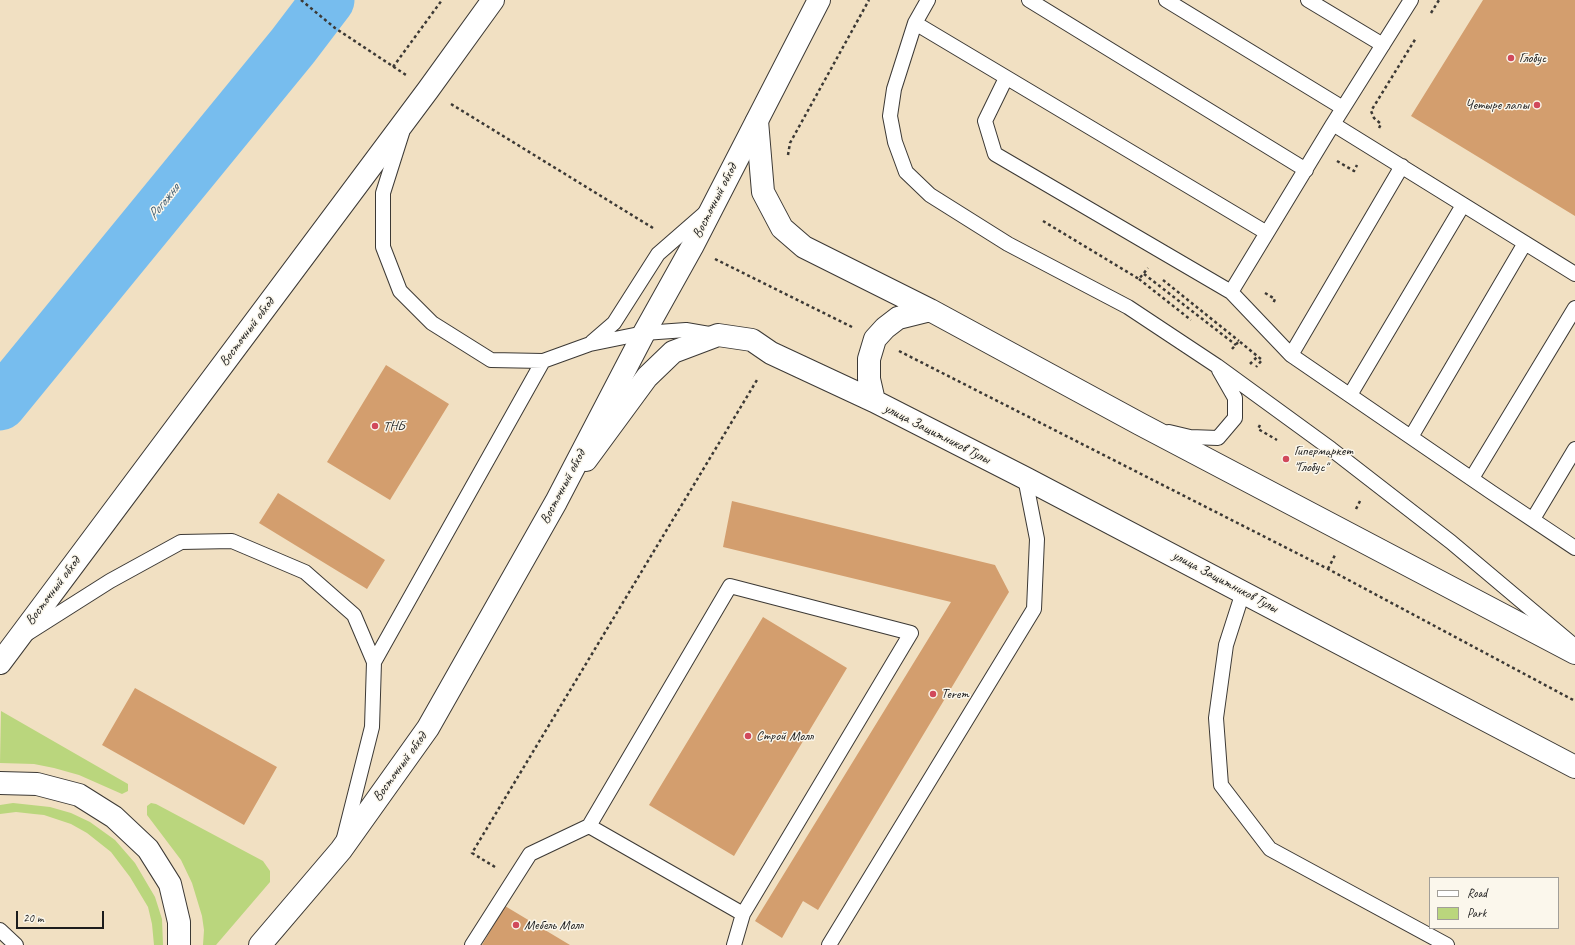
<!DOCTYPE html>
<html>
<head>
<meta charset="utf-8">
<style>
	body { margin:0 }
	#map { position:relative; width:1575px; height:945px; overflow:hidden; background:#f1e0c2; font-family:Caveat,sans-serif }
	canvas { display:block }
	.legend { position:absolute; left:1429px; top:877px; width:130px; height:52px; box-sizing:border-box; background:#fbf7ec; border:1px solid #a29f99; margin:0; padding:5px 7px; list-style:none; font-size:12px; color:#1c1c1c }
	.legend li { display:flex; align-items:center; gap:8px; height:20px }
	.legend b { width:20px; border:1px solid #a29f99 }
	.scale { position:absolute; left:16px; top:911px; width:88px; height:18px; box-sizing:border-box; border:2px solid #1c1c1c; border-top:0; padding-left:5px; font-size:12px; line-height:14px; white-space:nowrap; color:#1c1c1c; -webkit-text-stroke:3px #fbf7ec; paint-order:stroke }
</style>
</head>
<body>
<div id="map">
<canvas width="1575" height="945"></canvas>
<ul class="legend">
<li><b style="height:5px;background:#fff"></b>Road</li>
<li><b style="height:11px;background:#bad67d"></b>Park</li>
</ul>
<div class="scale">20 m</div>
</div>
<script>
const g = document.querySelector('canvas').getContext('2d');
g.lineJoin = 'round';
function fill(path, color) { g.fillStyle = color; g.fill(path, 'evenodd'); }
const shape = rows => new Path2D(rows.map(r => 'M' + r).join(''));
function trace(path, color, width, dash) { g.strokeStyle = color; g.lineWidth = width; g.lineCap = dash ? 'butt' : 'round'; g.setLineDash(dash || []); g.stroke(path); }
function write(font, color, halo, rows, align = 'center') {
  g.font = font + ' Caveat,sans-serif'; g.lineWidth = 3; g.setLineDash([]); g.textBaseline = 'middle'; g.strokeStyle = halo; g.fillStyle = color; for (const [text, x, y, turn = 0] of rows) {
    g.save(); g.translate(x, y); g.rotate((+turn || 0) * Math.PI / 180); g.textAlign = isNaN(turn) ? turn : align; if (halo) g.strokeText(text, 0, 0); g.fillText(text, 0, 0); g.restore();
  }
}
fill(shape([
	[1,711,128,784,128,791,122,794,79,775,54,768,34,764,0,763],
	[13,803,50,807,71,813,90,822,115,840,135,863,155,897,162,919,163,945,154,945,152,924,148,907,130,877,111,852,87,833,71,824,44,815,34,814,16,812,0,814,0,805],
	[151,803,156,804,263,861,270,871,270,882,216,945,203,945,204,930,202,916,192,883,181,860,147,815,147,806]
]), '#bad67d');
trace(shape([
	[0,404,293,46,328,0]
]), '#77bdee', 53);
fill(shape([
	[1483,0,1575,0,1575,216,1411,116],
	[386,365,449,404,390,500,327,462],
	[278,493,385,560,367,589,259,523],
	[732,501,995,565,1009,592,818,910,803,901,782,938,755,921,951,602,723,547],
	[763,617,847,668,734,856,649,805],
	[135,688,277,767,244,825,102,745],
	[505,906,570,945,482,945]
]), '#d39e6e');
const service = shape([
	[928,0,915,23,894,89,890,116,895,142,906,172,930,195,1008,244,1128,307,1217,366,1331,449,1451,542,1572,644],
	[1029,0,1306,170],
	[1166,0,1343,108],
	[1308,0,1383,45],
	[1411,0,1333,124,1575,274],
	[915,23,1267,233],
	[1006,78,985,121,995,154,1231,292,1291,355,1491,492,1575,548],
	[402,133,383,193,383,247,400,291,432,323,491,360,543,361,590,344,644,333,686,330,715,335],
	[1231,292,1333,124],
	[592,342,614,323,658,254,705,213],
	[1291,355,1402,166],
	[1350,395,1463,205],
	[1169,432,1190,437,1218,438,1235,418,1235,398,1219,370],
	[1411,437,1525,243],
	[1472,478,1575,308],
	[1533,519,1575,449],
	[1243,592,1226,645,1216,718,1221,785,1270,849,1447,945],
	[28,633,110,581,181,542,232,541,305,572,354,615,374,662,372,727,344,838],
	[374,662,543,361],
	[0,930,16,945],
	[472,945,530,854,589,826,730,586,911,633,743,914,589,826],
	[734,945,743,914],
	[829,945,1034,609,1037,539,1025,478]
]);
const minor = shape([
	[757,121,763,192,782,228,804,247,930,310,1140,424,1575,653],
	[874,401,869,379,869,359,875,339,885,328,898,318,930,310],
	[586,460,647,377,673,352,718,335,752,340,771,353,874,401,1025,478,1575,767]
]);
const primary = shape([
	[0,663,428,90,493,0],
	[0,783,37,784,79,795,114,817,148,849,170,884,179,922,179,945],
	[260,945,341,850,428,728,556,502,644,333,692,247,819,0]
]);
trace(service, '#3c3935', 16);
trace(minor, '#3c3935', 24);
trace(primary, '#3c3935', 24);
trace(shape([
	[301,0,335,28,406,75],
	[1431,13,1439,0],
	[393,67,442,0],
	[451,104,653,228],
	[1379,128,1381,124,1374,118,1371,111,1416,38],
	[788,155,790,143,869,0],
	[1337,161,1354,171,1357,165],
	[1043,221,1139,279,1148,268],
	[715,259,852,327],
	[1144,274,1236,345],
	[1139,279,1191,320],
	[1163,280,1239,341],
	[1265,293,1275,299,1273,304],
	[1232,349,1239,341,1262,360,1256,367],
	[899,351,1328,569,1575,701],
	[1250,364,1257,357],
	[1260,425,1258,429,1277,440],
	[1356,509,1361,499],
	[1328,569,1335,555],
	[495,867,472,853,757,380]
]), '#3c3935', 2.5, [3, 3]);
trace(service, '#fff', 14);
trace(minor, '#fff', 22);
trace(primary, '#fff', 22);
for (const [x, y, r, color] of [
	[1511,58,4,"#d1495b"],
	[1537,105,4,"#d1495b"],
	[375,426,4,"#d1495b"],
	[1286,459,4,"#d1495b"],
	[933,694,4,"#d1495b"],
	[748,736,4,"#d1495b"],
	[516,925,4,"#d1495b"]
]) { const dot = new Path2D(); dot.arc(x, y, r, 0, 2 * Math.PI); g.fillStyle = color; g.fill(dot); trace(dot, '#fbf7ec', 1.5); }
write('14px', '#1c1c1c', '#fbf7ec', [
	["Глобус",1519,58],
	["Четыре лапы",1529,105,"right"],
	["ТНБ",383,426],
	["Гипермаркет",1294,451],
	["\"Глобус\"",1294,467],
	["Terem",941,694],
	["Строй Молл",756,736],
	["Мебель Молл",524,925]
], 'left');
write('14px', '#1c1c1c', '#fbf7ec', [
	["Восточный обход",715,201,-63],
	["Восточный обход",247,332,-53],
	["улица Защитников Тулы",937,434,27],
	["Восточный обход",563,487,-62],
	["улица Защитников Тулы",1225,582,28],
	["Восточный обход",53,591,-53],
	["Восточный обход",400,767,-54]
]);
write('italic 15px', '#405c70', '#fbf7ec', [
	["Рогожня",164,202,-51]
]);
</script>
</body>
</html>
